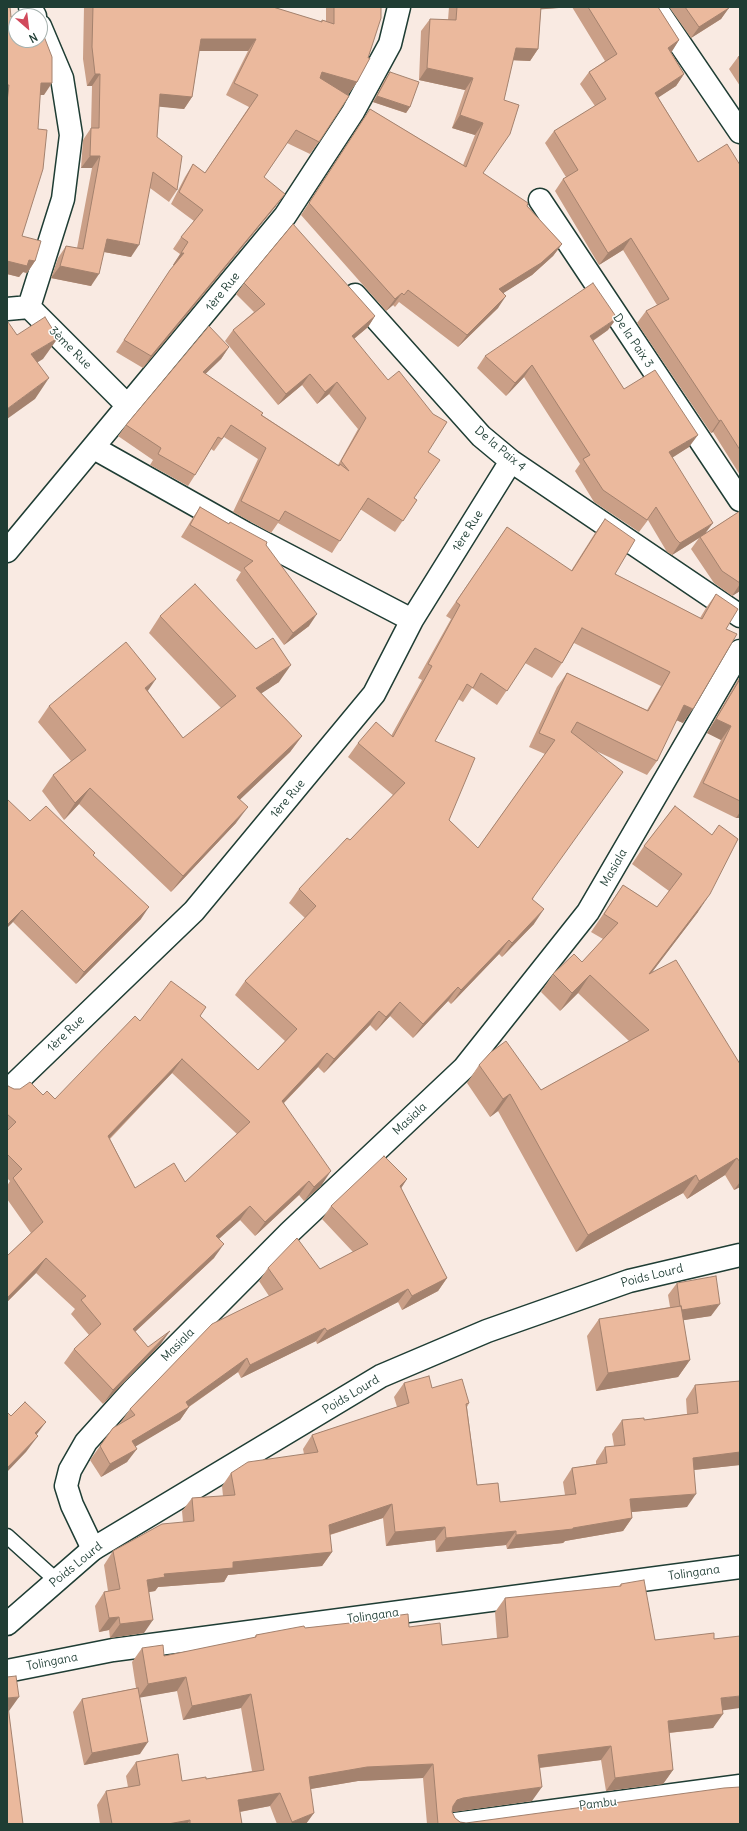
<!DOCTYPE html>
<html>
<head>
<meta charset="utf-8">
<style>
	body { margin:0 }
	#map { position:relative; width:747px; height:1831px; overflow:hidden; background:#f9eae2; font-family:Delius,sans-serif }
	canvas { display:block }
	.frame { position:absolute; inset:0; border:8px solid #1f3d34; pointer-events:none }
	.north { position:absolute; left:8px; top:8px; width:40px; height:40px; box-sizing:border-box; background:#fff; border:1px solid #a5b1ae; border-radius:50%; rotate:152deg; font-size:11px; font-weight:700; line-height:16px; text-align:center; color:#1f3d34 }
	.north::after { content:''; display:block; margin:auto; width:14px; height:18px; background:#d1495b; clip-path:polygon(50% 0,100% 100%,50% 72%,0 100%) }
</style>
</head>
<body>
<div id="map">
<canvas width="747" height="1831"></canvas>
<div class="frame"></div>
<div class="north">N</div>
</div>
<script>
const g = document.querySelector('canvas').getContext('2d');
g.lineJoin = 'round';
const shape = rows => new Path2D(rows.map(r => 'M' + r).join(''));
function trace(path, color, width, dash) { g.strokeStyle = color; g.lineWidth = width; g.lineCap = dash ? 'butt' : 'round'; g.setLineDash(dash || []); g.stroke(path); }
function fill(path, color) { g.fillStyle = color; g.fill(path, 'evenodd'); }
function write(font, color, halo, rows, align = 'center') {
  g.font = font + ' Delius,sans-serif'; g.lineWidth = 3; g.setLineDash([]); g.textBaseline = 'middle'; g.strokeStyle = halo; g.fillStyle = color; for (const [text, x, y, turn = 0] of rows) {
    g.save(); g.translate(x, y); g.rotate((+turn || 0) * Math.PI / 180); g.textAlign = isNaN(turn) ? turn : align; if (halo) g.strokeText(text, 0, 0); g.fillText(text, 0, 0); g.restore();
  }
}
const service = shape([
	[7,1536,56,1580]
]);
const minor = shape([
	[30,7,35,16],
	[655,7,740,132],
	[540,200,740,500],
	[355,295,481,436,511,461,740,616],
	[29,307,63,199,71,135,62,78,40,26],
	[7,309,29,307,127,405],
	[94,448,245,533,412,620],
	[7,551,285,216,353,112,390,44,399,7],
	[7,1091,194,911,374,694,412,620,511,461],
	[93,1549,72,1505,66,1486,70,1470,86,1442,132,1391,290,1232,464,1068,588,912,740,651],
	[7,1671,113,1650,740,1567],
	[455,1824,740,1786]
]);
const primary = shape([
	[7,1624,93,1549,381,1376,487,1331,629,1281,740,1255]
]);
trace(service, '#1f3d34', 17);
trace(minor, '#1f3d34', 25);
trace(primary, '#1f3d34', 25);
trace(service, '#fff', 14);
trace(minor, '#fff', 22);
trace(primary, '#fff', 22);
fill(shape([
	[7,7,44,95,40,95,22,236,35,261,27,273,23,272,19,277,7,274],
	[84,7,273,7,321,22,322,20,326,21,326,7,381,7,357,82,348,95,345,94,319,142,310,154,287,143,264,177,276,206,143,368,116,352,162,282,174,265,173,265,180,254,173,249,181,237,194,221,171,204,185,177,193,164,205,173,249,107,226,95,248,51,199,51,192,97,184,109,159,106,157,137,177,190,169,202,150,188,131,257,104,252,91,286,51,278,58,258,66,246,77,248,92,168,81,168,83,140,91,128,92,86,87,86,83,59],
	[449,7,658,7,679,40,671,52,684,74,676,86,658,97,698,162,740,165,740,475,713,432,711,433,637,323,646,311,657,305,623,250,599,265,555,191,563,179,566,177,545,143,554,131,595,106,580,84,589,72,605,61,572,7,541,9,538,49,530,61,513,60,483,173,527,206,562,244,553,256,532,275,503,293,498,308,458,347,399,302,395,307,393,305,386,311,301,215,370,109,463,165,475,135,452,128,465,90,419,80,421,31,430,19,448,20],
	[669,7,729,7,721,19,691,38],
	[740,56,740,86,729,69,738,57],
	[390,72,410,107,406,113,373,102,385,79],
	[244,283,375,316,368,327,354,339,428,452,414,498,417,500,395,532,360,509,332,553,278,523,271,533,233,512,258,459,224,437,214,451,211,449,195,475,188,486,150,465,153,460,118,436,126,425,229,347,221,359,205,374,263,413,262,415,338,465,358,429,329,394,317,404,302,385,278,405,225,341,233,330,254,312,236,294],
	[608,330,593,341,624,389,689,447,672,457,706,533,740,511,740,591,732,596,714,583,691,549,699,538,672,555,667,552,648,520,639,532,594,502,575,471,580,464,524,377,506,396,477,368,485,356],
	[200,507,266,545,309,626,284,645,236,580,241,572,181,537,192,519],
	[605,519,615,574,700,618,706,608,716,594,726,629,683,723,676,720,657,761,647,775,594,750,533,899,534,924,502,957,499,954,451,1004,448,1001,413,1038,390,1016,376,1031,370,1025,324,1073,318,1067,284,1103,321,1186,304,1201,299,1195,255,1236,240,1220,219,1239,214,1258,135,1332,148,1347,160,1345,103,1404,64,1363,74,1349,89,1335,71,1314,75,1309,36,1273,7,1302,7,1256,31,1233,7,1199,7,1186,10,1181,7,1178,7,1084,8,1086,14,1089,43,1095,55,1099,140,1021,206,1007,200,1016,258,1070,285,1041,235,995,245,981,305,918,289,903,299,889,350,840,393,795,348,757,358,743,391,736,422,680,418,678,451,619,446,616,507,527,571,571,595,533],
	[574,643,661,686,647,710,567,673,557,687,529,747,545,754,478,848,449,820,435,741,458,699,463,702,472,688,497,705,525,663,552,678,562,663],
	[172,1073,237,1134,185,1182,135,1188,110,1139],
	[160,616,279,682,261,693,302,736,290,752,240,799,236,823,171,892,79,804,64,820,42,791,53,775,71,761,38,722,49,706,148,691,183,738,221,708,149,633],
	[740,676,740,818,736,818,693,797,721,740,707,733],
	[675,806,698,912,651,973,740,1064,740,1187,734,1190,725,1175,687,1199,683,1193,576,1252,498,1111,490,1117,467,1083,479,1065,541,1090,629,1041,578,993,560,1011,541,992,553,974,582,962,603,939,591,932,623,885,657,907,669,891,632,864,644,846],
	[30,821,95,853,93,855,141,919,76,984,13,922],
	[407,1179,401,1188,447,1278,438,1291,402,1310,398,1302,317,1344,316,1341,241,1378,238,1372,189,1407,180,1420,135,1446,127,1462,101,1477,90,1460,113,1428,121,1423,120,1423,130,1409,269,1296,259,1281,268,1268,320,1269,353,1252,322,1219,331,1206],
	[677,1283,711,1316,683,1320,690,1360,678,1377,596,1391,587,1336,599,1319,670,1307,668,1295],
	[740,1381,740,1465,694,1470,687,1507,632,1512,632,1518,623,1531,565,1541,563,1543,507,1549,506,1545,436,1552,435,1540,386,1546,383,1518,330,1535,332,1552,322,1566,228,1575,224,1582,158,1587,155,1591,149,1592,144,1633,110,1638,109,1630,99,1632,95,1606,104,1592,108,1591,104,1565,113,1551,183,1522,182,1511,192,1498,223,1496,222,1486,231,1473,304,1454,303,1449,312,1435,397,1407,394,1397,404,1383,432,1388,469,1403,467,1407,477,1485,500,1502,565,1495,563,1482,572,1468,596,1464,596,1461,605,1447,614,1446,612,1434,622,1420,644,1420,687,1414,686,1399,695,1385],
	[621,1584,655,1640,722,1710,713,1728,669,1733,673,1770,663,1784,606,1791,601,1760,540,1768,532,1801,453,1812,452,1812,455,1818,460,1822,466,1823,740,1824,427,1824,423,1778,358,1781,310,1789,306,1824,277,1824,270,1806,240,1812,242,1824,100,1824,97,1805,106,1791,128,1787,126,1776,136,1762,182,1781,206,1779,252,1771,241,1708,183,1720,177,1691,140,1697,140,1754,84,1765,73,1712,82,1699,136,1688,132,1662,142,1648,164,1656,254,1638,256,1635,305,1628,384,1620,386,1617,409,1627,442,1645,497,1638,495,1612,505,1598,619,1586]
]), '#ca9f87');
fill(shape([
	[535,7,572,7,533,10],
	[729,8,721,19,691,38,699,27],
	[201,39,256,39,248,51,193,51],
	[679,40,671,53,668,48],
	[516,48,538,49,530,61,507,60],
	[427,68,473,78,465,90,419,80],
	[322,72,357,82,348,95,314,84],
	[95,74,100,74,92,86,87,86],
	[684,74,676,86,647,105,655,93],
	[41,83,52,83,44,95,33,95],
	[160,94,192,97,184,109,152,106],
	[377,96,410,107,406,113,373,102],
	[460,115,483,123,475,135,452,128],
	[90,156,100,156,92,168,81,168],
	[285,194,276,206,143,368,151,356],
	[631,238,623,250,599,265,608,253],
	[107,239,139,245,131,257,99,251],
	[562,244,553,256,532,275,491,301,499,289],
	[181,253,184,253,175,265,173,265],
	[29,260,35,261,27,273,23,272,19,277,7,274,7,261],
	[60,266,99,274,91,286,51,278],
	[402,293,393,305,386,311,395,299],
	[506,296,498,308,458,347,467,335],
	[375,316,368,327,344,347,352,336],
	[617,318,608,330,582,348,590,336],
	[58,338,43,359,17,375,31,354],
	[229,347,221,359,195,384,203,372],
	[532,365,524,377,506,396,515,383],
	[310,374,302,385,278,405,286,394],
	[49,378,35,399,7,419,7,409],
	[337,382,329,394,317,404,325,392],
	[721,420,713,432,711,433,719,421],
	[698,435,689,447,661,465,669,452],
	[713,523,704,535,700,537,699,538,672,555,680,543],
	[740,584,740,591,732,596],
	[317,614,309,626,284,645,293,633],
	[291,665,279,682,245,704,256,688],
	[156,679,145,695,145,688],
	[684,705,693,709,683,723,674,719],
	[716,719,731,726,721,740,707,733],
	[302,736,290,752,226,813,237,797],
	[90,788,79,804,64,820,75,803],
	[248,807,236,823,171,892,183,876],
	[740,812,740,818,736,818],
	[710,894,698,912,637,992,649,974],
	[149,907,141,919,76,984,84,972],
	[544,909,534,924,502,957,512,943],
	[22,910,13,922,7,928,7,925],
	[509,940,499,954,451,1004,461,990],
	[590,975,578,993,560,1011,572,993],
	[458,987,448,1001,413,1038,423,1024],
	[400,1002,390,1016,376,1031,386,1017],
	[379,1011,370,1025,324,1073,334,1059],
	[327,1053,318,1067,272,1115,282,1101],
	[182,1059,172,1073,98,1150,108,1136],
	[510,1094,498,1111,490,1117,503,1099],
	[737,1158,725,1175,687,1199,699,1181],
	[331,1171,321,1186,304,1201,314,1187],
	[696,1175,683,1193,576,1252,588,1235],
	[407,1179,398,1193,400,1186],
	[309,1181,299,1195,255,1236,265,1222],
	[740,1182,740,1187,734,1190],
	[250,1206,240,1220,206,1250,216,1236],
	[224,1244,214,1258,123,1343,133,1329],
	[46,1258,36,1273,7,1302,7,1298],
	[447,1278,438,1291,402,1310,412,1296],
	[408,1289,398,1302,317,1344,327,1331],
	[720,1304,711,1316,672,1322,681,1310],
	[325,1328,316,1341,241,1378,250,1365],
	[170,1331,160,1345,103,1404,113,1390],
	[247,1358,238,1372,184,1410,189,1407,180,1420,123,1454,132,1441],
	[690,1360,678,1377,596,1391,608,1373],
	[46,1422,34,1438,35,1433],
	[38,1436,26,1452,7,1472,7,1468],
	[137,1449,127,1462,101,1477,110,1464],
	[740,1452,740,1465,684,1471,693,1458],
	[696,1494,687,1507,621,1513,630,1499],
	[392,1504,383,1518,319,1538,329,1525],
	[632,1518,623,1531,565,1541,563,1543,507,1549,516,1535,573,1528],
	[445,1527,435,1540,386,1546,395,1532],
	[516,1531,506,1545,436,1552,446,1538],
	[332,1552,322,1566,228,1575,224,1582,158,1587,155,1591,137,1594,147,1580,164,1574,233,1562],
	[119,1617,109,1630,99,1632,109,1618],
	[153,1620,144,1633,110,1638,120,1624],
	[186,1677,177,1691,138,1698,148,1684],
	[251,1694,241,1708,183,1720,192,1706],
	[740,1696,740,1708,711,1712,721,1698],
	[19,1697,9,1711,7,1711,7,1698],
	[723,1714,713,1728,658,1734,668,1721],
	[148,1742,140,1754,84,1765,92,1753],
	[611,1746,601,1760,529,1769,538,1755],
	[433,1764,423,1778,358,1781,299,1791,309,1777,367,1767],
	[673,1770,663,1784,606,1791,615,1778],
	[542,1787,532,1801,453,1812,448,1814,457,1800,463,1798],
	[280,1793,270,1806,228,1814,238,1800],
	[314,1813,306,1824,291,1824,292,1822],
	[190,1820,187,1824,168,1824]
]), '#a4826e');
const building = shape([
	[7,7,10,7,11,17,16,16,16,40,40,40,40,26,52,57,52,83,41,83,38,129,47,130,43,169,22,236,41,241,35,261,29,260,27,266,7,261,7,102,9,85,7,85,7,7],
	[93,7,273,7,322,22,322,20,334,24,334,7,381,7,381,18,368,58,370,58,357,82,322,72,320,78,349,96,319,142,296,130,264,177,285,194,151,356,124,340,170,270,184,253,181,253,188,242,181,237,203,210,179,192,193,164,205,173,258,95,234,83,256,39,201,39,192,97,160,94,157,137,182,156,177,190,153,172,139,245,107,239,99,274,60,266,66,246,83,249,100,156,90,156,91,128,99,128,100,74,95,74,92,47,93,7],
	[457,7,541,7,538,49,516,48,504,100,519,105,510,134,483,173,528,203,527,206,562,244,541,263,499,289,506,296,467,335,408,290,404,295,402,293,395,299,309,203,370,109,466,167,483,123,460,115,473,78,427,68,430,19,456,20,457,7],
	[588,7,658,7,679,40,668,48,684,74,655,93,698,162,727,144,740,165,740,450,721,420,719,421,646,311,669,299,631,238,608,253,563,179,578,170,554,131,606,99,589,72,617,54,588,7],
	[685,7,729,7,729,8,699,27,685,7],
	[33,12,36,16,17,16,33,12],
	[740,56,740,61,738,57,740,56],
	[390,72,419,82,410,107,377,96,390,72],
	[293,224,375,316,352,336,388,380,399,371,433,414,447,422,428,452,440,460,414,498,417,500,403,521,368,498,340,541,285,511,279,521,241,501,266,448,231,425,222,439,218,437,195,475,158,454,161,448,126,425,209,326,229,347,203,372,263,413,261,415,339,466,340,464,349,471,341,461,366,418,337,382,325,392,310,374,286,394,233,330,265,304,244,283,293,224],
	[593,283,617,318,590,336,624,389,655,370,698,435,669,452,713,523,680,543,676,539,656,507,647,520,603,490,583,459,590,455,532,365,515,383,485,356,593,283],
	[45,317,58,338,31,354,49,378,7,409,7,323,8,322,17,335,45,317],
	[200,507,229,524,230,522,267,542,266,545,317,614,293,633,244,568,253,561,190,525,200,507],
	[740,511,740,583,722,571,700,537,740,511],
	[605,519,635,540,615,574,702,619,716,594,738,609,726,629,737,634,693,709,684,705,657,761,577,722,571,732,623,772,532,899,544,909,512,943,509,940,461,990,458,987,423,1024,400,1002,386,1017,379,1011,334,1059,327,1053,282,1101,331,1171,314,1187,309,1181,265,1222,250,1206,216,1236,224,1244,133,1329,148,1347,170,1331,113,1390,74,1349,101,1324,81,1300,86,1296,46,1258,7,1298,7,1256,43,1222,13,1178,22,1169,7,1154,7,1131,16,1122,7,1114,7,1084,8,1086,14,1089,20,1089,30,1082,43,1095,47,1091,55,1099,135,1016,140,1021,171,981,206,1007,200,1016,258,1070,297,1029,245,981,316,906,299,889,347,838,350,840,405,783,358,743,376,722,393,737,432,666,428,664,460,605,456,602,507,527,572,571,605,519],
	[582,628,670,672,648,711,567,673,539,733,555,740,478,848,449,820,475,758,435,741,467,684,473,688,481,673,507,691,535,648,562,663,582,628],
	[182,1059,250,1122,185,1182,174,1163,135,1188,108,1136,182,1059],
	[195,584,256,649,273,638,291,665,256,688,302,736,237,797,248,807,183,876,90,788,75,803,53,775,86,750,49,706,126,642,156,679,145,688,183,738,236,696,160,616,195,584],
	[740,679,740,801,703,783,731,726,716,719,740,679],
	[7,799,30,821,46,806,95,853,93,855,149,907,84,972,22,910,7,925,7,799],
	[675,806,712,835,719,825,738,839,710,894,649,974,676,960,740,1064,740,1162,737,1158,699,1181,696,1175,588,1235,510,1094,503,1099,479,1065,491,1052,506,1041,541,1090,649,1030,590,975,572,993,553,974,574,954,582,962,618,923,604,914,623,885,657,907,682,874,644,846,675,806],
	[384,1156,407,1179,400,1186,447,1278,412,1296,408,1289,327,1331,325,1328,250,1365,247,1358,186,1402,189,1407,132,1441,137,1449,110,1464,100,1446,113,1428,135,1415,130,1409,212,1324,283,1289,268,1268,297,1238,320,1269,368,1244,331,1206,384,1156],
	[716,1276,720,1304,682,1310,681,1306,680,1306,677,1283,716,1276],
	[681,1306,690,1360,608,1373,599,1319,681,1306],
	[429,1376,432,1388,462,1379,469,1403,466,1404,477,1485,498,1483,500,1502,576,1494,572,1468,607,1463,605,1447,625,1445,622,1420,644,1418,644,1420,698,1413,695,1385,740,1381,740,1452,693,1458,696,1494,630,1499,632,1518,573,1528,573,1529,516,1535,516,1531,446,1538,445,1527,395,1532,392,1504,329,1525,332,1552,233,1562,233,1568,164,1574,165,1577,147,1580,153,1620,120,1624,119,1617,109,1618,104,1592,120,1589,113,1551,162,1524,194,1521,192,1498,235,1495,231,1473,248,1462,318,1452,312,1435,409,1403,404,1383,429,1376],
	[25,1402,46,1422,35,1433,38,1436,7,1468,7,1412,11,1416,25,1402],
	[644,1580,655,1640,714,1633,714,1639,740,1636,740,1696,721,1698,723,1714,668,1721,673,1770,615,1778,611,1746,538,1755,542,1787,463,1798,457,1800,453,1806,452,1812,455,1818,460,1822,466,1823,724,1788,740,1787,740,1824,438,1824,433,1764,367,1767,309,1777,314,1813,292,1822,280,1793,238,1800,242,1824,190,1824,190,1820,168,1824,112,1824,106,1791,140,1785,136,1762,178,1754,182,1781,206,1777,206,1779,264,1770,251,1694,192,1706,186,1677,148,1684,142,1648,163,1645,164,1656,256,1637,256,1635,304,1626,305,1628,386,1619,386,1617,408,1614,409,1627,440,1623,442,1645,508,1637,505,1598,621,1586,621,1584,644,1580],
	[16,1676,19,1697,7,1698,23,1824,7,1824,7,1677,16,1676],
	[138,1688,148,1742,92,1753,82,1699,138,1688]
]);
fill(building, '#ebb99d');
trace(building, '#a4826e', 1);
write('12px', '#1f3d34', '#fff', [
	["1ère Rue",223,292,-51],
	["De la Paix 3",633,341,56],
	["3ème Rue",70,348,45],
	["De la Paix 4",500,449,40],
	["1ère Rue",468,531,-58],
	["1ère Rue",288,799,-50],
	["Masiala",614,868,-60],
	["1ère Rue",66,1034,-44],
	["Masiala",410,1119,-43],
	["Poids Lourd",652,1276,-14],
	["Masiala",178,1345,-45],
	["Poids Lourd",351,1395,-31],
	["Poids Lourd",76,1565,-39],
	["Tolingana",694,1573,-8],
	["Tolingana",373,1616,-8],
	["Tolingana",52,1662,-11],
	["Pambu",598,1804,-7]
]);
</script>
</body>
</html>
